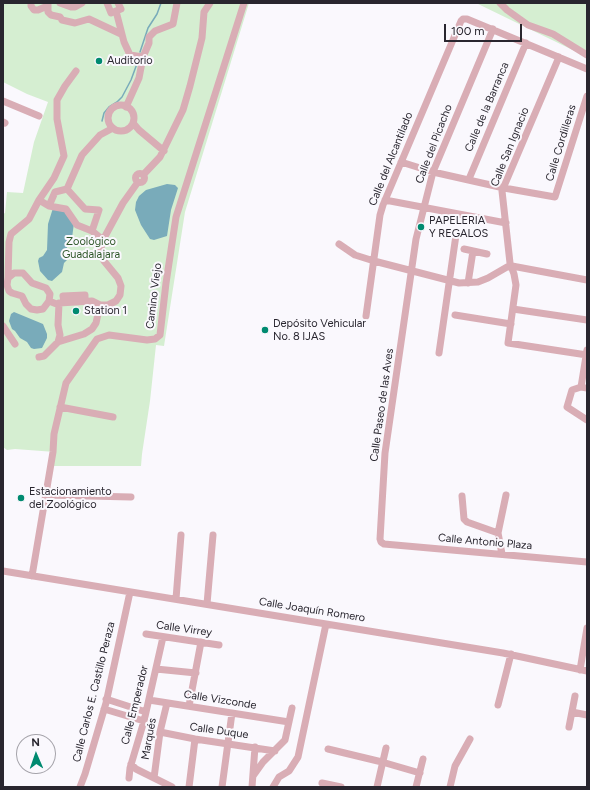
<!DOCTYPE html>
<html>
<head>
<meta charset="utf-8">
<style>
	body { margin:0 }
	#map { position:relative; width:590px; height:790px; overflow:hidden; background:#faf8fd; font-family:Figtree,sans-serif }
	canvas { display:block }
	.frame { position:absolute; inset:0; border:4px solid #29262f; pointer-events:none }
	.north { position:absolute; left:16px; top:734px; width:40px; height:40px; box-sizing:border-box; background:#faf8fd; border:1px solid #a6a4ab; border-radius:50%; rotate:358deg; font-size:11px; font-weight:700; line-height:16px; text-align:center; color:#29262f }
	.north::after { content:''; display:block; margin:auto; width:14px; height:18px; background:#008a70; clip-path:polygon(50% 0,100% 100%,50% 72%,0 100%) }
	.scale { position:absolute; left:444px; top:24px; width:78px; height:18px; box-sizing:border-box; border:2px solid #29262f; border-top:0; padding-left:5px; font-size:12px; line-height:14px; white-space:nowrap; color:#29262f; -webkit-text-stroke:3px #faf8fd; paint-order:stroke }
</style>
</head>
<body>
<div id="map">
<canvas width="590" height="790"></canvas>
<div class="frame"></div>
<div class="north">N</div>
<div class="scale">100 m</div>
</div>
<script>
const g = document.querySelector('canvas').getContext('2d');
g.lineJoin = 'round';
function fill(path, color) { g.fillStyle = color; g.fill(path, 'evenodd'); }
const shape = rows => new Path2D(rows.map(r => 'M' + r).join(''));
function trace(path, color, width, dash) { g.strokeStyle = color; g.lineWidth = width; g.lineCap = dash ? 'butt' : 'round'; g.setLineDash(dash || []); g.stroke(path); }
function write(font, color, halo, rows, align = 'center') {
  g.font = font + ' Figtree,sans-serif'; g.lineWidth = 4; g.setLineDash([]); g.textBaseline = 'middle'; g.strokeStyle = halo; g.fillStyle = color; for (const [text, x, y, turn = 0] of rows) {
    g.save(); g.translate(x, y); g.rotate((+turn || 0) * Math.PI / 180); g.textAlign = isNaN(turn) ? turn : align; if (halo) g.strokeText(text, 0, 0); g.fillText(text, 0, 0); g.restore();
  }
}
fill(shape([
	[3,3,249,3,185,212,164,346,156,345,150,401,142,454,141,466,53,466,55,452,15,449,7,450,3,447,3,214,5,213,7,192,23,193,34,142,48,102,27,94,3,82],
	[476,3,587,3,587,57]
]), '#d5eed1');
fill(shape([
	[167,184,175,185,178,188,171,210,167,236,154,240,150,239,141,225,135,210,136,202,139,196,146,190],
	[53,208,65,210,74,223,72,238,68,240,67,247,68,259,64,263,62,272,52,281,48,280,40,271,38,261,39,258,43,256,47,250,48,224],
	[14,312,43,324,47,334,47,338,42,348,34,349,31,348,27,342,20,338,15,331,12,329,9,321,11,314]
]), '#79abba');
trace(shape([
	[140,52,148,28,157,14,161,3],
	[102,121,104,113,109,107,117,102,122,97,131,80,138,61]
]), '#79abba', 1.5);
trace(shape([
	[31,3,31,6,34,10,38,10,45,7,48,3],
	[48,3,48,12,51,15,60,17,62,20,75,23,89,19,121,34],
	[60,3,71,7,75,7,82,3],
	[107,3,111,13,121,9,118,3],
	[500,3,507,10,528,25,553,34,587,55],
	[116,11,124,42,130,55,143,57],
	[493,29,433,172,416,239,385,453,380,539,381,542,384,544,587,562],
	[559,57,502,191,510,263,514,274,516,285,508,343,587,355],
	[3,101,39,116],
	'108 118a13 13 0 1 1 26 0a13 13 0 1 1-26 0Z',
	[126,107,139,78,143,57,149,43,149,37,155,31,173,24,177,3],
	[3,122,5,123],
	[133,123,139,130,164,151],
	[401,162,433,172,504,188,555,197,587,96],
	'135.5 178a4.5 4.5 0 1 1 9 0a4.5 4.5 0 1 1-9 0Z',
	[143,175,160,157,183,110,190,86,202,38,204,12,210,3],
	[469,179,526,43],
	[39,200,49,206,66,209,77,225,92,231],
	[385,200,506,223],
	[49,206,55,192,67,189],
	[103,240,92,231,99,210,85,209,67,189,82,155,100,135,113,128],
	[339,244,355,255,374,261,459,283,478,282,488,278,507,267,512,266,587,280],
	[464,249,487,254],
	[8,278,9,242,11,234,29,219,39,200,54,178,64,156,57,119,57,100,65,86,76,71],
	[468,283,473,251],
	[49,301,43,309,37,310,31,309,26,304,22,296,12,293,9,291,7,285,8,278,14,273,23,273,32,283,46,288,50,294,49,301,59,305],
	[64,302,63,296,85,295,85,301],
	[513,309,587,320],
	[455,315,511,324],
	[366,316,380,215,383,205,461,21,463,19,467,19,587,69],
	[3,326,15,344],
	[58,342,84,334,92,329,96,323,100,305],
	[439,353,456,235],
	[39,357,44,356,58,342,60,335,58,325,59,303,92,301,100,305,108,305,116,301,120,295,121,286,118,278,104,261,100,252,103,240,123,203,138,182],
	[581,387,587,350],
	[587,388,581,387,572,390,567,407,587,420],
	[60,407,113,417],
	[46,495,131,497],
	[462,496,464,519,467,522,498,533],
	[502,554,498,533,506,495],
	[3,571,503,653,587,671],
	[32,576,53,452,54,434,66,383,97,339,109,335,147,340,155,339,160,335,166,283,176,217,244,3],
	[176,599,181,535],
	[207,604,213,535],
	[146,634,219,645],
	[156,669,196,673],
	[580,670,587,628],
	[106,699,146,712],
	[149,700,289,722],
	[498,705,511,654],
	[189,706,201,642],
	[104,709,144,721],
	[572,712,587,715],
	[569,727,575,696],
	[160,732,195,739,275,751],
	[328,749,382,762,420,773],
	[131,764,136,769,172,787],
	[253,776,263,762,285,740,292,708],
	[129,778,130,768,144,721,163,637],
	[154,778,160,732,167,703],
	[322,783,341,787],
	[80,787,85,774,106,703,130,592],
	[189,787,195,739],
	[222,787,232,713],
	[252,787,255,747],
	[273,787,279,777,289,771,298,757,326,624],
	[377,787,386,748],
	[416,787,423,759],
	[450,787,455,766,470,739]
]), '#d9adb5', 7);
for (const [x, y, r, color] of [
	[99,61,4,"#008a70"],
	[421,227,4,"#008a70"],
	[76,311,4,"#008a70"],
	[265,330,4,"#008a70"],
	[21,498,4,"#008a70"]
]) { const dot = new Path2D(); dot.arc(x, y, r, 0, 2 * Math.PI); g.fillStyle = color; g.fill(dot); trace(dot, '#faf8fd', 1.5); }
write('11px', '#29262f', '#faf8fd', [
	["Auditorio",107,61],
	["PAPELERIA",429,221],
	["Y REGALOS",429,234],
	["Station 1",84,311],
	["Depósito Vehicular",273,324],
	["No. 8 IJAS",273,337],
	["Estacionamiento",29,492],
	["del Zoológico",29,505]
], 'left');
write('11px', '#29262f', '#faf8fd', [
	["Calle de la Barranca",487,107,-67],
	["Calle Cordilleras",561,143,-73],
	["Calle del Picacho",434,144,-69],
	["Calle San Ignacio",510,147,-68],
	["Calle del Alcantilado",391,159,-68],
	["Camino Viejo",154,296,-83],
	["Calle Paseo de las Aves",382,405,-82],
	["Calle Antonio Plaza",485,542,5],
	["Calle Joaquín Romero",312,610,9],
	["Calle Virrey",184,629,8],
	["Calle Carlos E. Castillo Peraza",94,692,-76],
	["Calle Vizconde",220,700,9],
	["Calle Emperador",135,705,-76],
	["Calle Duque",219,731,8],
	["Marqués",149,739,-80]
]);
write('11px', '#2f5729', '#faf8fd', [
	["Zoológico",91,242],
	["Guadalajara",91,255]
]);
</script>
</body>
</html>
